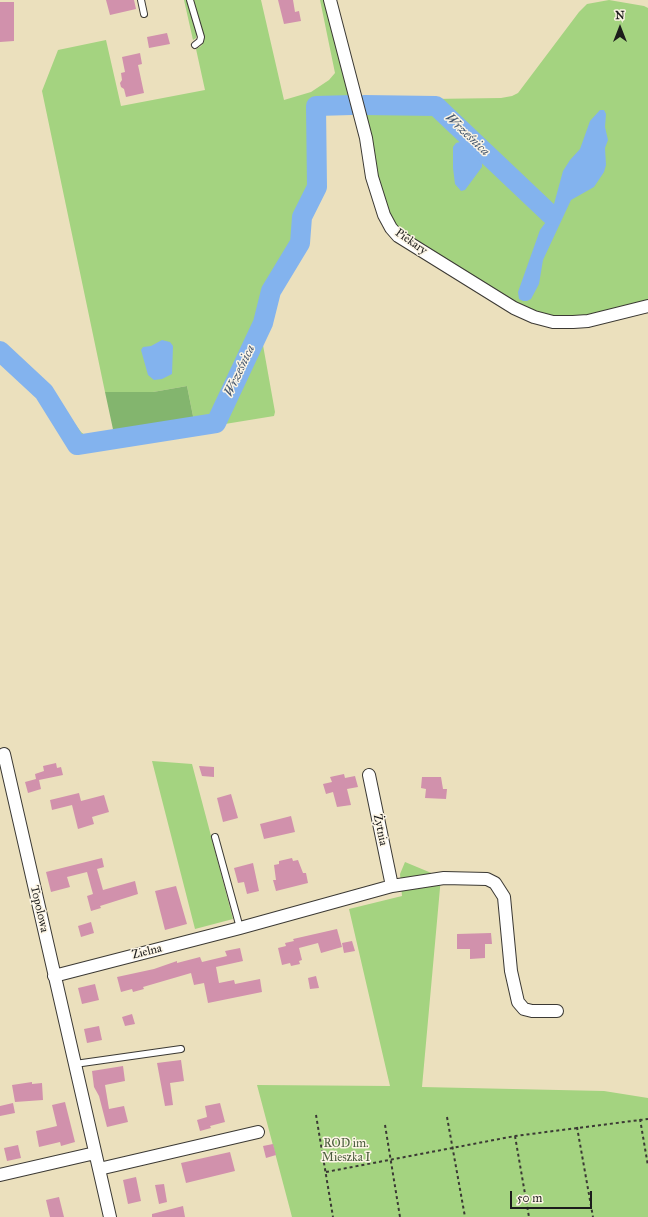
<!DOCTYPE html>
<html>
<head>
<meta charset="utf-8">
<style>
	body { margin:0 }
	#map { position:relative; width:648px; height:1217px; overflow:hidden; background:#ebe0bd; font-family:"IM FELL Great Primer",serif }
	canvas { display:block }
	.north { position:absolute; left:600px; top:8px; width:40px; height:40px; -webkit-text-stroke:3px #fcf5e5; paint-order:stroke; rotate:0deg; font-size:11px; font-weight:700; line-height:16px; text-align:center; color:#1c1c1c }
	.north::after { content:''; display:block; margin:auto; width:14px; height:18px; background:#1c1c1c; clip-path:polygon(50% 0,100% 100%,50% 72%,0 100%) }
	.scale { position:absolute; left:510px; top:1191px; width:82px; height:18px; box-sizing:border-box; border:2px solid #1c1c1c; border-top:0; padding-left:5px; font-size:12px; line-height:14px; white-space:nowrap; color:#1c1c1c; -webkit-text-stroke:3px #fcf5e5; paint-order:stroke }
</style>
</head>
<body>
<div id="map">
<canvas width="648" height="1217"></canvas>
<div class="north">N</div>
<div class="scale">50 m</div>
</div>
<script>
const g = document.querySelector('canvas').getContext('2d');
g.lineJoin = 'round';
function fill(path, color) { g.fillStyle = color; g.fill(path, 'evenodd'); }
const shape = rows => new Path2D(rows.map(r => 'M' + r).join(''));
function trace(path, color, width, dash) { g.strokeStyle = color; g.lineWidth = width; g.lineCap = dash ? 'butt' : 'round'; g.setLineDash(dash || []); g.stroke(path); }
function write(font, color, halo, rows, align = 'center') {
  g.font = font + ' "IM FELL Great Primer",serif'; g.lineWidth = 3; g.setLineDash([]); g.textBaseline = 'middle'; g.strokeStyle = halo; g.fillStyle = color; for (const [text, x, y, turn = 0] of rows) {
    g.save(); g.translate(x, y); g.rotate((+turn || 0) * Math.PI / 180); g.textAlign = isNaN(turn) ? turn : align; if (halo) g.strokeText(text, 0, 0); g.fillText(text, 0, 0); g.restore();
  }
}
fill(shape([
	[184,0,187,0,197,32,196,38,193,40],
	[193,0,261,0,284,100,311,92,329,80,335,73,320,0,326,0,355,107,319,108,320,188,304,219,303,244,280,279,279,274,268,290,261,322,254,336,261,334,275,412,274,416,78,448,42,394,0,355,0,343,44,382,81,432,86,436,91,437,194,421,187,386,153,392,105,392,42,91,58,50,106,40,121,106,205,90,196,49,201,46,204,41,204,36],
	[609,0,644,6,648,8,648,302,588,316,556,318,534,313,512,302,404,234,393,223,379,188,360,100,501,98,512,96,518,93,579,12,587,4],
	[152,761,192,764,233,919,195,929],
	[405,862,441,877,422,1087,604,1091,648,1098,648,1217,292,1217,257,1085,390,1086,349,909,402,896,400,874]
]), '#a4d380');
fill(shape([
	[187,386,194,421,114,434,105,392,153,392]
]), '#83b56e');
fill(shape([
	[600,110,604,110,606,114,605,127,608,140,605,148,606,165,604,172,594,187,571,200,543,260,539,284,531,299,527,301,523,301,519,299,518,292,540,230,551,215,563,171,570,160,580,149,590,121],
	[460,142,481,159,482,162,482,167,465,190,461,191,455,184,453,168,453,147,456,143],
	[162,340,170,342,173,346,172,374,162,379,154,380,148,375,141,350,143,347,151,346]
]), '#83b3ee');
trace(shape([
	[364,105,436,106,551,215],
	[0,351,44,392,77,445,216,423,263,323,271,291,300,243,302,217,317,187,316,106,352,105]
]), '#83b3ee', 20);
fill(shape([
	[106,0,134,0,136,9,110,15],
	[278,0,293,0,295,12,299,11,301,21,284,24],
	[0,2,14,2,14,41,0,42],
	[167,33,170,44,149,48,147,37],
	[140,53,142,64,138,65,144,93,126,97,124,89,121,87,120,83,122,80,121,73,125,72,122,57],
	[56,763,57,768,61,767,63,775,39,780,41,789,28,793,25,782,36,779,35,774,44,771,43,766],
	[199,766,214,767,214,777,202,776],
	[344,774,345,778,355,776,358,787,347,789,351,805,337,807,333,792,326,794,323,784,332,782,330,777],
	[422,777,441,777,443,789,447,789,446,799,425,798,426,789,421,788],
	[79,793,81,801,104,795,109,812,92,817,94,824,78,829,72,805,52,810,50,800],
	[231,794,238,818,223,822,217,798],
	[291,816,295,832,264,839,260,824],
	[102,858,104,867,97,869,103,890,135,881,138,894,100,906,101,908,91,911,87,896,93,894,87,872,67,877,70,887,51,892,46,872],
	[292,858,293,861,298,860,303,873,306,873,308,883,276,891,273,880,276,880,274,865,279,864,279,861],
	[253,863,259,891,247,894,244,882,238,883,234,868],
	[176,886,187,924,165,930,155,891],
	[91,922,94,933,81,937,78,926],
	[337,929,342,947,321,953,318,943,299,948,302,960,299,961,300,964,291,966,290,963,282,965,278,948,286,946,285,943,294,941,293,939],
	[491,933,492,944,485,944,485,958,470,959,470,949,457,949,457,934],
	[352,941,355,951,344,953,342,943],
	[240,948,243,961,216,967,219,983,234,980,235,984,260,979,262,992,208,1003,204,983,194,985,191,973,143,987,144,989,133,992,132,989,121,992,117,977,154,969,177,961,177,963,200,957,202,962,227,956,225,951],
	[316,976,319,988,310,989,308,978],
	[95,984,99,1000,82,1004,78,988],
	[132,1014,135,1024,125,1026,122,1017],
	[99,1026,102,1040,87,1043,84,1029],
	[181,1060,184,1081,170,1083,173,1105,165,1106,157,1063],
	[123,1066,125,1081,105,1085,109,1109,124,1106,128,1122,107,1127,99,1096,94,1087,92,1071],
	[32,1082,32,1084,42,1083,43,1100,15,1102,12,1085],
	[65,1102,75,1142,61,1146,60,1142,39,1147,36,1131,57,1126,52,1105],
	[13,1103,15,1113,0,1116,0,1106],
	[220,1103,225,1122,210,1126,211,1128,200,1131,197,1120,207,1117,205,1106],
	[273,1144,276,1155,266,1158,263,1146],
	[18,1145,21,1158,7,1161,4,1148],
	[230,1152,235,1171,186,1183,181,1163],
	[136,1177,141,1201,128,1204,123,1180],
	[164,1184,167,1202,159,1204,155,1185],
	[59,1197,64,1217,50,1217,46,1200],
	[183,1206,185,1217,152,1217,152,1214]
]), '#d191ac');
const service = shape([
	[141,0,144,14],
	[190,0,201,37,200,41,195,45],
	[215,837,240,928],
	[75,1064,181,1049]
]);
const minor = shape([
	[330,0,366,138,372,177,384,215,391,228,398,236,514,308,534,317,553,322,573,322,588,321,648,306],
	[4,754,110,1217],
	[369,775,392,886],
	[54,976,240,928,392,886,444,878,487,879,495,883,504,897,511,971,518,1002,524,1009,532,1011,557,1011],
	[99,1169,258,1132],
	[0,1175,95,1153]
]);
trace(service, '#3b3934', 8);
trace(minor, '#3b3934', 14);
trace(shape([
	[316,1115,333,1217],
	[447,1117,465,1217],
	[640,1119,648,1166],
	[385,1125,400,1217],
	[577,1127,593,1217],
	[515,1136,529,1217],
	[326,1172,515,1136,648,1119]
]), '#3b3934', 2, [3, 3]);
trace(service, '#fff', 6);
trace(minor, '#fff', 12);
write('12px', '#1c1c1c', '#fcf5e5', [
	["Piekary",411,242,35],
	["Żytnia",380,830,78],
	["Topolowa",39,909,77],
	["Zielna",147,952,-14]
]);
write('12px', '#4c5c3f', '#fcf5e5', [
	["ROD im.",346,1144],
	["Mieszka I",346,1158]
]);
write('italic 13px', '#455870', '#fcf5e5', [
	["Wrześnica",467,135,43],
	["Wrześnica",240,371,-65]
]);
</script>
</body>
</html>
